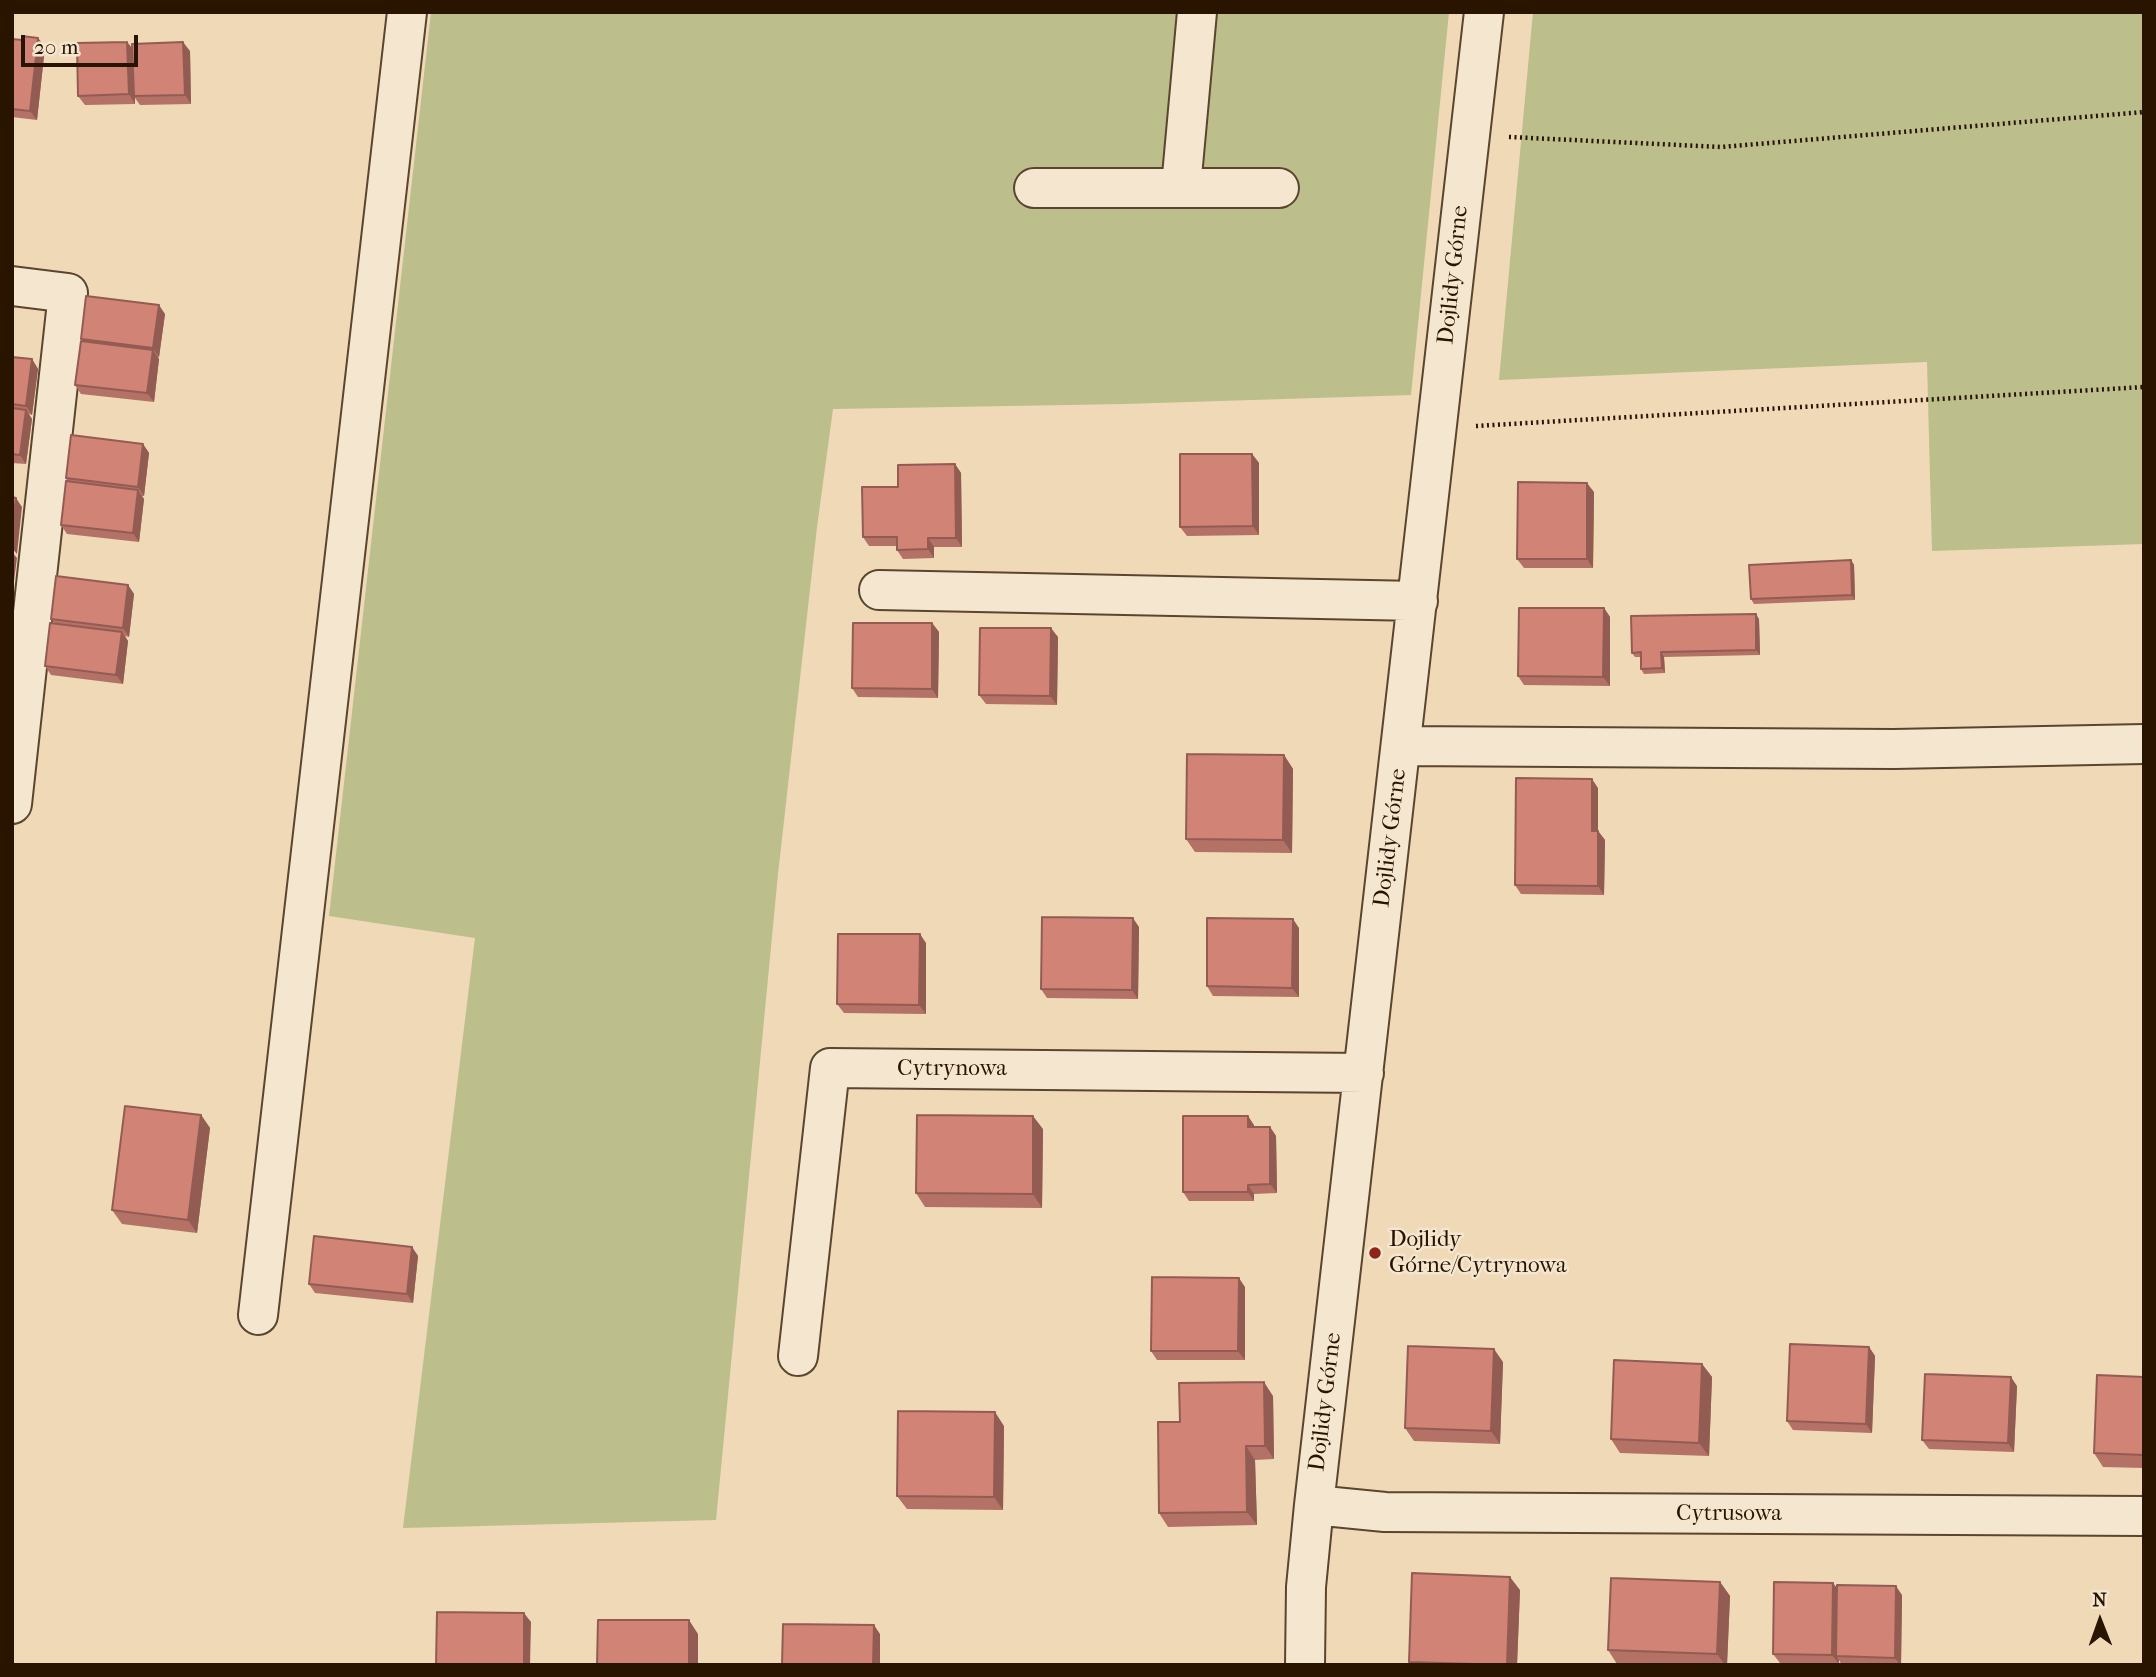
<!DOCTYPE html>
<html>
<head>
<meta charset="utf-8">
<style>
	body { margin:0 }
	#map { position:relative; width:2156px; height:1677px; overflow:hidden; background:#efd9b7; font-family:"IM FELL French Canon",serif }
	canvas { display:block }
	.frame { position:absolute; inset:0; border:14px solid #291400; pointer-events:none }
	.north { position:absolute; left:2065px; top:1586px; width:70px; height:70px; -webkit-text-stroke:5px #f5e6d0; paint-order:stroke; rotate:359deg; font-size:19px; font-weight:700; line-height:28px; text-align:center; color:#291400 }
	.north::after { content:''; display:block; margin:auto; width:24px; height:32px; background:#291400; clip-path:polygon(50% 0,100% 100%,50% 72%,0 100%) }
	.scale { position:absolute; left:21px; top:35px; width:117px; height:32px; box-sizing:border-box; border:4px solid #291400; border-top:0; padding-left:9px; font-size:21px; line-height:24px; white-space:nowrap; color:#291400; -webkit-text-stroke:5px #f5e6d0; paint-order:stroke }
</style>
</head>
<body>
<div id="map">
<canvas width="2156" height="1677"></canvas>
<div class="frame"></div>
<div class="north">N</div>
<div class="scale">20 m</div>
</div>
<script>
const g = document.querySelector('canvas').getContext('2d');
g.lineJoin = 'round';
function fill(path, color) { g.fillStyle = color; g.fill(path, 'evenodd'); }
const shape = rows => new Path2D(rows.map(r => 'M' + r).join(''));
function trace(path, color, width, dash) { g.strokeStyle = color; g.lineWidth = width; g.lineCap = dash ? 'butt' : 'round'; g.setLineDash(dash || []); g.stroke(path); }
function write(font, color, halo, rows, align = 'center') {
  g.font = font + ' "IM FELL French Canon",serif'; g.lineWidth = 5; g.setLineDash([]); g.textBaseline = 'middle'; g.strokeStyle = halo; g.fillStyle = color; for (const [text, x, y, turn = 0] of rows) {
    g.save(); g.translate(x, y); g.rotate((+turn || 0) * Math.PI / 180); g.textAlign = isNaN(turn) ? turn : align; if (halo) g.strokeText(text, 0, 0); g.fillText(text, 0, 0); g.restore();
  }
}
fill(shape([
	[431,12,1449,12,1411,395,1125,404,833,409,817,527,778,874,716,1520,403,1528,475,938,329,916],
	[1533,12,2144,12,2144,544,1932,551,1927,362,1499,380]
]), '#bcbe8c');
const minor = shape([
	[1181,187,1197,12],
	[1034,188,1279,188],
	[12,286,68,293,12,804],
	[879,590,1418,601],
	[1401,746,1894,749,2144,744],
	[258,1315,407,12],
	[798,1356,830,1068,1364,1073],
	[1314,1505,1385,1512,2144,1516],
	[1305,1665,1306,1587,1314,1505,1484,12]
]);
trace(minor, '#5a452e', 42);
trace(shape([
	[1509,137,1721,147,2144,112],
	[1476,426,2144,387]
]), '#291400', 4.5, [2, 3.5]);
trace(minor, '#f5e6d0', 38);
fill(shape([
	[38,38,45,47,37,120,12,117,12,39,22,40],
	[127,42,133,49,190,51,191,104,140,105,135,98,135,104,85,105,78,96],
	[165,314,159,357,158,357,159,359,154,402,81,394,75,385,83,341,81,339],
	[12,357,32,359,38,369,32,415,29,414,32,419,26,464,12,463],
	[143,444,149,453,144,496,142,496,144,499,139,542,67,534,61,525,68,481,66,478],
	[1252,454,1259,463,1259,535,1187,536,1180,527],
	[955,464,961,473,962,547,934,547,934,558,903,559,897,550,897,546,869,546,863,537,898,487],
	[1594,492,1593,568,1524,568,1517,559],
	[1851,560,1854,565,1855,600,1754,604,1751,599],
	[128,585,134,594,129,637,125,636,128,641,123,684,51,675,45,666,54,623,51,619],
	[1604,608,1610,617,1610,686,1524,685,1518,676],
	[1759,619,1760,655,1664,657,1665,673,1644,674,1641,669,1641,657,1635,657,1632,653],
	[932,623,939,632,938,698,858,697,852,688],
	[1058,637,1057,705,986,704,979,695],
	[1284,755,1293,769,1292,853,1195,852,1186,839],
	[1598,788,1598,831,1605,840,1604,895,1521,894,1515,885],
	[1139,927,1138,999,1047,998,1041,989],
	[1299,928,1299,997,1213,996,1207,986],
	[926,943,926,1014,844,1013,837,1004],
	[201,1115,210,1128,197,1233,122,1224,112,1210],
	[1248,1116,1254,1127,1270,1127,1276,1136,1277,1193,1254,1194,1254,1201,1189,1201,1183,1192],
	[1043,1129,1042,1208,925,1207,916,1193],
	[412,1247,418,1256,413,1303,315,1293,309,1284],
	[1245,1287,1245,1360,1157,1360,1151,1351],
	[1869,1347,1875,1356,1872,1433,1793,1430,1787,1421],
	[1503,1362,1500,1444,1414,1441,1405,1428],
	[1702,1364,1712,1377,1709,1456,1620,1453,1611,1439],
	[2144,1377,2144,1468,2103,1467,2094,1453],
	[2017,1386,2014,1452,1929,1449,1922,1440],
	[1273,1396,1274,1459,1255,1460,1257,1525,1168,1527,1159,1513,1180,1422],
	[1004,1426,1003,1510,907,1509,897,1496],
	[1720,1582,1730,1596,1727,1665,1617,1664,1608,1650],
	[1837,1589,1902,1595,1901,1665,1842,1665,1839,1660,1839,1664,1780,1663,1773,1654],
	[1520,1590,1517,1665,1411,1665,1409,1662]
]), '#b47165');
fill(shape([
	[38,38,45,47,37,120,30,111],
	[127,42,134,51,134,96,135,98,135,104,129,94],
	[183,42,190,51,191,104,185,95],
	[159,305,165,314,159,357,153,348],
	[153,350,159,359,154,402,147,393],
	[32,359,38,369,32,415,26,406],
	[26,410,32,419,26,464,20,455],
	[143,444,149,453,144,496,138,487],
	[1252,454,1259,463,1259,535,1253,526],
	[955,464,961,473,962,547,956,538],
	[1587,483,1594,492,1593,568,1587,559],
	[138,490,144,499,139,542,133,533],
	[16,498,22,507,17,554,12,548,12,530],
	[928,538,934,547,934,558,928,549],
	[12,552,17,558,12,596],
	[1851,560,1854,565,1855,600,1852,595],
	[128,585,134,594,129,637,123,628],
	[1604,608,1610,617,1610,686,1603,677],
	[1756,614,1759,619,1760,655,1756,650],
	[932,623,939,632,938,698,932,689],
	[1051,628,1058,637,1057,705,1050,696],
	[122,632,128,641,123,684,116,675],
	[1661,652,1664,657,1665,673,1662,668],
	[1284,755,1293,769,1292,853,1283,840],
	[1592,779,1598,788,1598,841,1592,831],
	[1598,831,1605,840,1604,895,1598,886],
	[1133,918,1139,927,1138,999,1132,990],
	[1293,919,1299,928,1299,997,1292,988],
	[920,934,926,943,926,1014,919,1005],
	[201,1115,210,1128,197,1233,188,1220],
	[1033,1116,1043,1129,1042,1208,1033,1194],
	[1248,1116,1254,1125,1254,1136,1248,1127],
	[1270,1127,1276,1136,1277,1193,1270,1184],
	[1248,1185,1254,1194,1254,1201,1248,1192],
	[412,1247,418,1256,413,1303,407,1294],
	[1239,1278,1245,1287,1245,1360,1238,1351],
	[1869,1347,1875,1356,1872,1433,1866,1424],
	[1494,1349,1503,1362,1500,1444,1491,1431],
	[1702,1364,1712,1377,1709,1456,1699,1443],
	[2011,1377,2017,1386,2014,1452,2008,1443],
	[1264,1382,1273,1396,1274,1459,1265,1446],
	[995,1412,1004,1426,1003,1510,994,1497],
	[1246,1446,1255,1460,1257,1525,1247,1512],
	[1510,1577,1520,1590,1517,1665,1507,1665],
	[1720,1582,1730,1596,1727,1665,1725,1665,1717,1654],
	[1833,1583,1840,1592,1836,1656,1839,1660,1839,1664,1832,1655],
	[1896,1586,1902,1595,1901,1665,1900,1665,1895,1658],
	[524,1613,531,1622,530,1665,524,1665],
	[689,1620,698,1634,698,1665,689,1665],
	[874,1625,880,1634,880,1665,873,1665]
]), '#925c53');
const building = shape([
	[22,36,38,38,30,111,12,109,12,39,22,40,22,36],
	[127,42,129,94,78,96,77,43,127,42],
	[183,42,185,95,134,96,132,44,183,42],
	[86,296,159,305,153,348,81,339,86,296],
	[81,341,153,350,147,393,75,385,81,341],
	[12,357,32,359,26,406,12,404,12,357],
	[12,408,26,410,20,455,12,454,12,408],
	[71,435,143,444,138,487,66,478,71,435],
	[1180,454,1252,454,1253,526,1180,527,1180,454],
	[955,464,956,538,928,538,928,549,897,550,897,537,863,537,862,487,898,487,898,465,955,464],
	[66,481,138,490,133,533,61,525,66,481],
	[1518,482,1587,483,1587,559,1517,559,1518,482],
	[12,497,16,498,12,530,12,497],
	[1851,560,1852,595,1751,599,1749,565,1851,560],
	[56,576,128,585,123,628,51,619,56,576],
	[1519,608,1604,608,1603,677,1518,676,1519,608],
	[1756,614,1756,650,1661,652,1662,668,1641,669,1641,652,1632,653,1631,616,1756,614],
	[50,623,122,632,116,675,45,666,50,623],
	[853,623,932,623,932,689,852,688,853,623],
	[980,628,1051,628,1050,696,979,695,980,628],
	[1187,754,1284,755,1283,840,1186,839,1187,754],
	[1516,778,1592,779,1592,831,1598,831,1598,886,1515,885,1516,778],
	[1042,917,1133,918,1132,990,1041,989,1042,917],
	[1207,918,1293,919,1292,988,1207,986,1207,918],
	[838,934,920,934,919,1005,837,1004,838,934],
	[125,1106,201,1115,188,1220,112,1210,125,1106],
	[917,1115,1033,1116,1033,1194,916,1193,917,1115],
	[1183,1116,1248,1116,1248,1127,1270,1127,1270,1184,1248,1185,1248,1192,1183,1192,1183,1116],
	[314,1236,412,1247,407,1294,309,1284,314,1236],
	[1152,1277,1239,1278,1238,1351,1151,1351,1152,1277],
	[1790,1344,1869,1347,1866,1424,1787,1421,1790,1344],
	[1408,1346,1494,1349,1491,1431,1405,1428,1408,1346],
	[1614,1360,1702,1364,1699,1443,1611,1439,1614,1360],
	[1925,1374,2011,1377,2008,1443,1922,1440,1925,1374],
	[2097,1375,2144,1377,2144,1455,2094,1453,2097,1375],
	[1264,1382,1265,1446,1246,1446,1247,1512,1159,1513,1158,1422,1180,1422,1179,1383,1264,1382],
	[898,1411,995,1412,994,1497,897,1496,898,1411],
	[1412,1573,1510,1577,1507,1665,1409,1662,1412,1573],
	[1611,1578,1720,1582,1717,1654,1608,1650,1611,1578],
	[1774,1582,1833,1583,1832,1655,1773,1654,1774,1582],
	[1837,1585,1896,1586,1895,1658,1836,1656,1837,1585],
	[437,1612,524,1613,524,1665,436,1665,437,1612],
	[598,1620,689,1620,689,1665,597,1665,598,1620],
	[783,1624,874,1625,873,1665,782,1665,783,1624]
]);
fill(building, '#d18376');
trace(building, '#925c53', 2);
for (const [x, y, r, color] of [
	[1375,1253,7,"#8f2418"]
]) { const dot = new Path2D(); dot.arc(x, y, r, 0, 2 * Math.PI); g.fillStyle = color; g.fill(dot); trace(dot, '#f5e6d0', 2.5); }
write('23px', '#291400', '#f5e6d0', [
	["Dojlidy Górne",1454,275,-84],
	["Dojlidy Górne",1391,838,-83],
	["Cytrynowa",952,1069],
	["Dojlidy Górne",1326,1402,-83],
	["Cytrusowa",1729,1514]
]);
write('23px', '#291400', '#f5e6d0', [
	["Dojlidy",1389,1240],
	["Górne/Cytrynowa",1389,1266]
], 'left');
</script>
</body>
</html>
